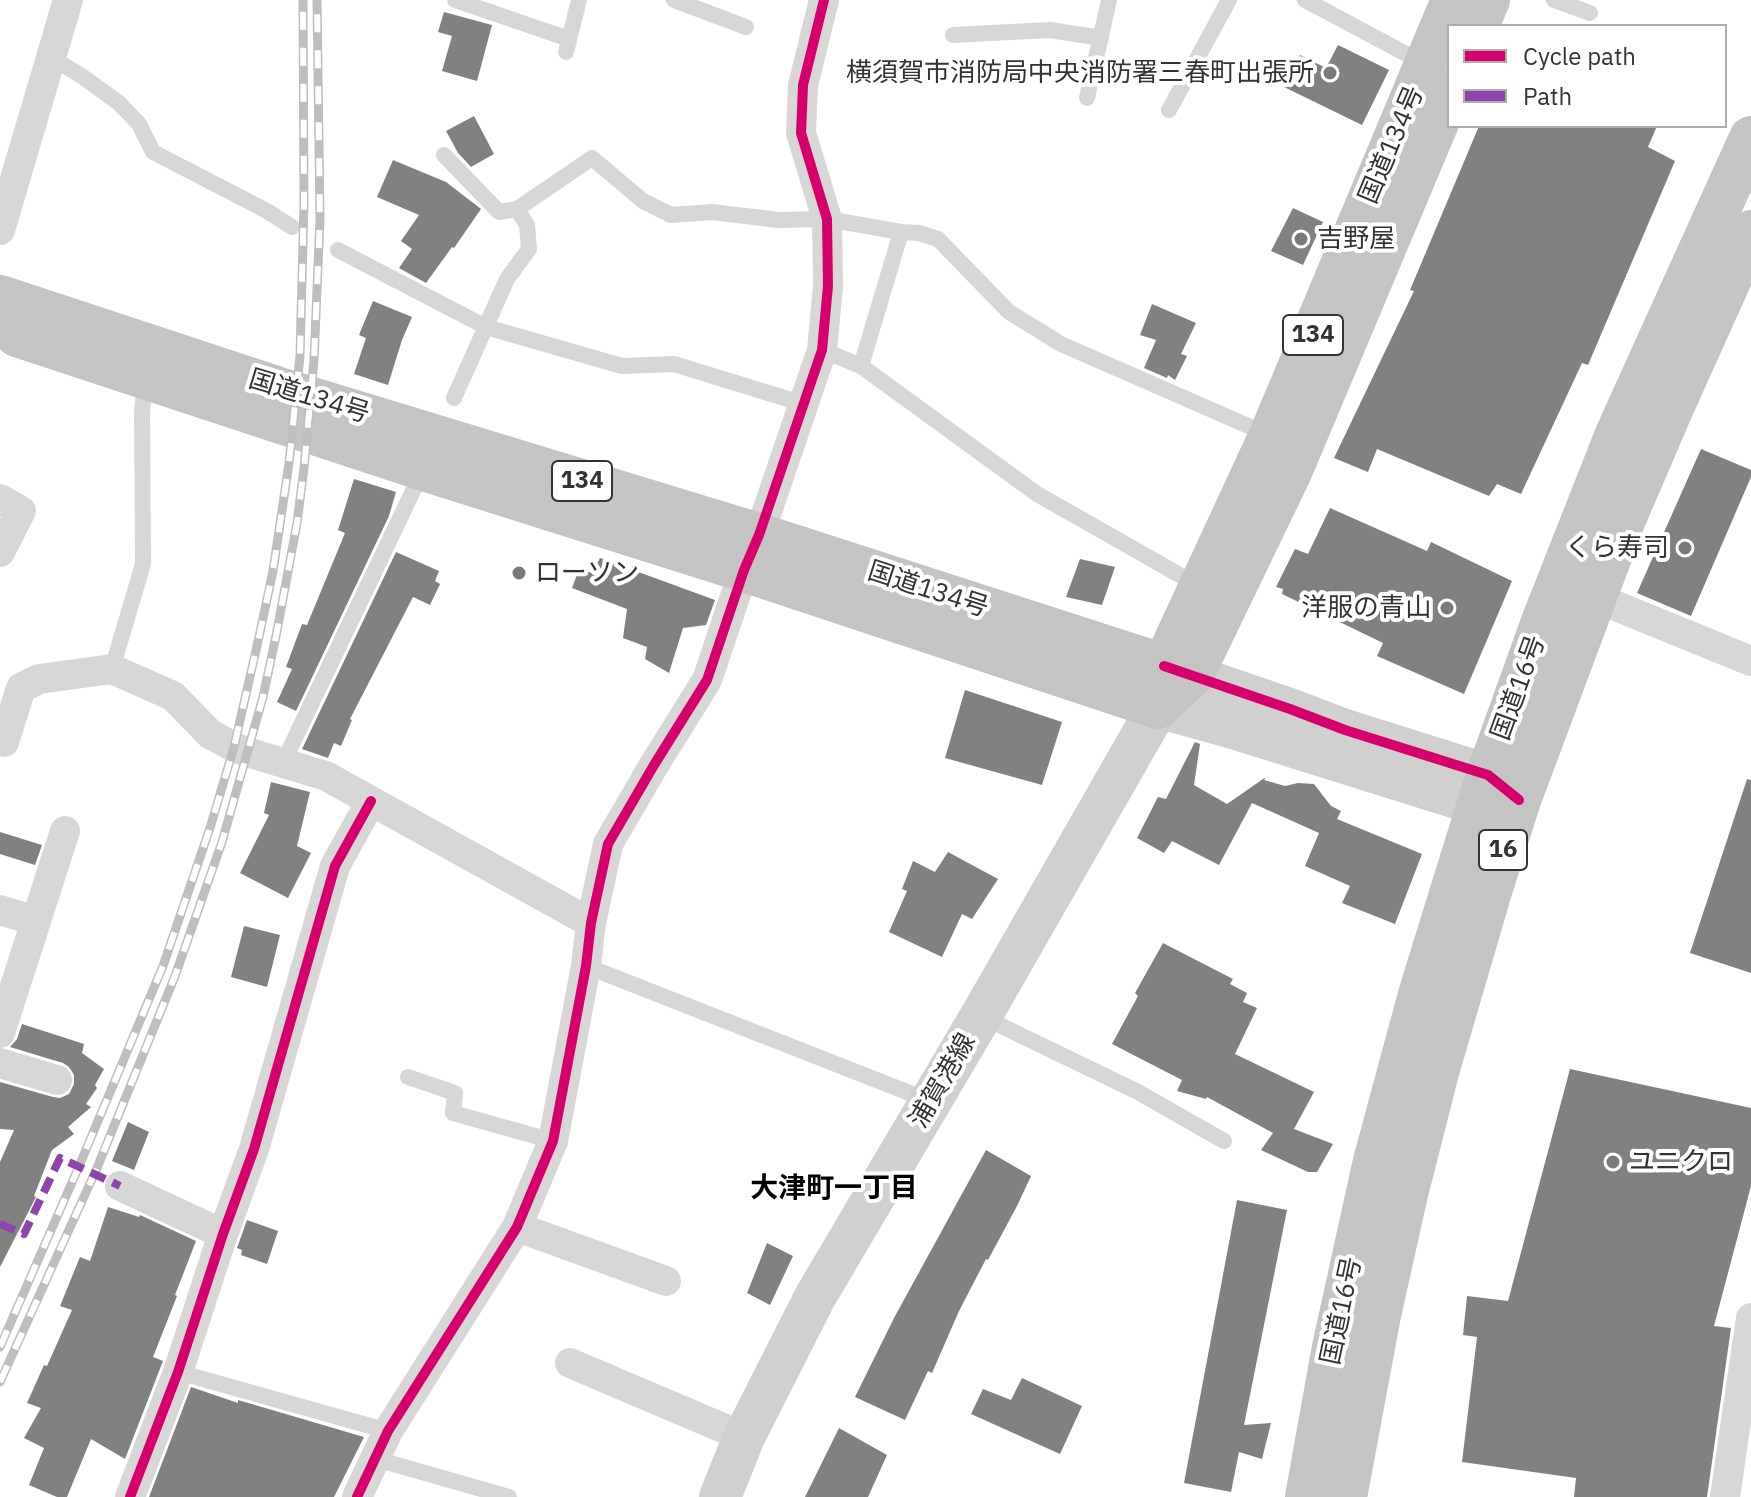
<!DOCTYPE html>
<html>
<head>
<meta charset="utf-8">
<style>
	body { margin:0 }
	#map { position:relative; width:1751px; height:1497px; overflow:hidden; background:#fff; font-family:"IBM Plex Sans",sans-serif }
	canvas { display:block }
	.legend { position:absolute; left:1447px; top:24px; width:280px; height:104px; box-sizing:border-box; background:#fff; border:2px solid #adadad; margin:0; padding:10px 14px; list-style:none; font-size:24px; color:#333 }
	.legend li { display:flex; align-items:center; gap:16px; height:40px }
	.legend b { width:40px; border:2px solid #adadad }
</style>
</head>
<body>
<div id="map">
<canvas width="1751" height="1497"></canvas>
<ul class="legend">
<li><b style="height:10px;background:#d6006c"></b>Cycle path</li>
<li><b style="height:10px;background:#8e44ad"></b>Path</li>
</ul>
</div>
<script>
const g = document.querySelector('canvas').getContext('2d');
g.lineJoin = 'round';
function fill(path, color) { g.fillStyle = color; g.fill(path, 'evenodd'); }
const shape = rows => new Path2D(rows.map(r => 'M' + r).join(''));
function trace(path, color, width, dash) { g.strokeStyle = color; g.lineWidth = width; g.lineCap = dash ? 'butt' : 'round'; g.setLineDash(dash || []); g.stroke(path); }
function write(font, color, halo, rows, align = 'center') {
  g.font = font + ' "IBM Plex Sans","Noto Sans JP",sans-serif'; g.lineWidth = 8; g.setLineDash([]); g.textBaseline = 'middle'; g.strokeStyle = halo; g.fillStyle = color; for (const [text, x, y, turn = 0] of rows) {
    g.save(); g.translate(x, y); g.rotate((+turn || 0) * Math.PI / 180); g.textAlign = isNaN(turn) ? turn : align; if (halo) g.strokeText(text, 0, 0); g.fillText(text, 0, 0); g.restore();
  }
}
fill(shape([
	[444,12,492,25,477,81,442,71,452,36,438,32],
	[1338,45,1389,70,1362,125,1284,87,1300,55,1326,68],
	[474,116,494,154,471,167,458,153,446,131],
	[1479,126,1657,126,1648,147,1675,161,1588,365,1582,363,1521,494,1497,484,1489,496,1377,449,1368,472,1334,458,1414,291,1410,290],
	[393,160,446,182,481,209,454,248,452,247,426,283,399,268,412,249,401,241,419,215,377,197],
	[1293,208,1323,222,1303,265,1271,251],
	[373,301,412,317,402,340,388,385,354,374,366,338,359,335],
	[1152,304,1196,323,1181,354,1187,356,1175,380,1168,375,1167,378,1144,368,1156,340,1140,335],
	[1701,449,1751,470,1751,477,1691,616,1637,593],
	[354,479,396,492,389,516,296,711,277,702,292,669,286,667,302,624,307,625,345,533,338,530],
	[1330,508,1427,551,1431,542,1512,581,1464,694,1377,656,1383,643,1282,594,1283,589,1276,587,1295,549,1308,554],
	[396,552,439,571,435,581,440,584,430,605,413,597,350,719,352,720,341,746,334,743,328,758,302,749],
	[600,558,715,600,706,625,683,628,669,673,645,659,647,647,623,638,627,609,572,588,579,569,592,573],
	[1080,559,1115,567,1102,605,1066,597],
	[965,690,1062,722,1042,785,945,758],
	[1195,742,1200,744,1194,785,1227,804,1266,777,1264,780,1285,786,1298,783,1314,784,1331,806,1341,811,1337,819,1422,854,1395,924,1342,903,1350,886,1305,866,1319,833,1252,803,1219,865,1172,841,1164,853,1137,838,1158,797,1166,799],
	[1747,779,1751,780,1751,973,1690,953],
	[271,782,310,792,297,846,311,853,288,898,240,873,269,815,264,813],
	[0,832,42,845,35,865,0,854],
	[948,852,998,879,972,919,962,914,942,957,889,932,907,891,902,889,913,861,935,872],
	[244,926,280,935,267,987,231,977],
	[1163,943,1233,979,1230,984,1247,993,1243,1002,1257,1008,1235,1054,1314,1092,1294,1129,1333,1144,1317,1172,1308,1172,1261,1150,1273,1133,1207,1097,1206,1099,1177,1091,1182,1080,1112,1044,1138,996,1135,993],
	[22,1024,84,1044,82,1053,104,1069,95,1085,97,1088,86,1104,91,1107,68,1127,74,1134,52,1150,34,1196,36,1197,0,1267,0,1162,14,1130,0,1129,0,1082,53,1097,60,1098,69,1094,74,1084,74,1075,69,1067,63,1063,10,1047,17,1039],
	[1570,1069,1751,1108,1751,1186,1714,1326,1731,1328,1707,1497,1574,1497,1576,1478,1462,1462,1477,1337,1463,1335,1467,1296,1508,1301],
	[128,1122,149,1132,134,1170,112,1161],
	[986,1150,1031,1176,1017,1206,988,1260,986,1259,959,1311,932,1373,928,1371,905,1420,855,1397,894,1318],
	[1237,1200,1287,1210,1244,1425,1271,1423,1262,1459,1239,1452,1231,1492,1184,1483],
	[108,1207,139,1217,140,1215,196,1241,175,1295,177,1296,153,1357,163,1361,125,1459,91,1439,67,1497,57,1497,29,1485,44,1448,24,1438,41,1408,27,1403,44,1365,47,1366,72,1310,60,1306,80,1257,90,1261],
	[247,1220,278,1231,267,1264,241,1255,242,1250,237,1248],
	[767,1243,793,1256,770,1305,747,1293],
	[1022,1378,1082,1406,1060,1454,971,1414,983,1389,1011,1400],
	[191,1387,238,1403,238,1400,364,1437,334,1497,149,1497],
	[839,1428,887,1455,868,1497,805,1497]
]), '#818181');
trace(shape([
	[455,0,569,39],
	[674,0,746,27],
	[1305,0,1425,64],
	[1554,0,1590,13],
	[953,35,1050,30,1101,38],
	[566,52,579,0],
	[51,57,83,77,119,103,139,124,153,152,267,211,292,227],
	[1087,98,1109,0],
	[1169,110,1229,0],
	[444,155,499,212,517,209,592,158,643,201,671,215,712,212,779,220,827,219,901,232,919,233,938,239,1009,312,1061,344,1269,435],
	[338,250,486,327,622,366,674,364,804,404],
	[822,350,861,366,1037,494,1199,586],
	[861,366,901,232],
	[454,398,507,279,529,249,527,225,517,209],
	[112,669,143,564,142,412,145,379],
	[283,763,423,470],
	[586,966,930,1101],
	[983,1017,1138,1092,1224,1141],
	[408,1077,455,1093,453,1113,553,1141],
	[178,1372,388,1431],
	[376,1459,509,1497]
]), '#d7d7d7', 16);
trace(shape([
	[0,230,68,0],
	[0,499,21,511,0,552],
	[1594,597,1751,661],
	[0,741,4,742,21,688,39,679,112,669,173,696,210,734,234,747,247,752,326,776,591,923],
	[0,910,36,921],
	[0,1033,65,831],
	[0,1063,57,1080],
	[120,1186,223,1234],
	[517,1227,666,1281],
	[570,1363,744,1437],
	[130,1497,178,1372,223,1234,254,1149,335,866,371,801],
	[357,1497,388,1431,517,1227,553,1141,586,966,591,923,608,844,654,765,707,680,744,570,759,535,822,350,828,286,827,219,801,133,803,85,824,0],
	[1725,1497,1751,1318]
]), '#d7d7d7', 30);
trace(shape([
	[1158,707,1233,728,1479,805,1514,800],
	[720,1497,744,1437,815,1297,981,1016,1158,707,1164,666,1290,709,1345,730,1488,775,1515,796]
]), '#d0d0d0', 42);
trace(shape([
	[1477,26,1488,0],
	[0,297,276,388,759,535,1164,666,1271,435,1453,0],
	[17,335,424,469,744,570,1158,707,1192,675,1290,472,1449,94],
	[1307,1497,1334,1347,1375,1161,1421,991,1488,775,1544,619,1617,434,1751,138],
	[1345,1497,1379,1315,1406,1194,1437,1072,1490,891,1519,800,1624,519,1673,405,1751,232]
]), '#c4c4c4', 44);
const rail = shape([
	[0,1347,77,1171,163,966,210,828,234,747,259,637,273,571,289,463,300,356,304,203,303,0],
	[0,1382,97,1168,175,976,222,842,263,697,276,636,297,523,304,468,314,360,320,219,317,0]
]);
trace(rail, '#bebebe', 9);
trace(rail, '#fff', 6, [18]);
trace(shape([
	[0,1224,24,1234,60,1158,120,1186]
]), '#8e44ad', 8, [16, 8]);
trace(shape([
	[1164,666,1290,709,1345,730,1488,775,1519,800],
	[130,1497,178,1372,223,1234,254,1149,335,866,371,801],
	[357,1497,388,1431,517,1227,553,1141,586,966,591,923,608,844,654,765,707,680,744,570,759,535,822,350,828,286,827,219,801,133,803,85,824,0]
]), '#d6006c', 10);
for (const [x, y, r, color] of [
	[1330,73,8,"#7a7a7a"],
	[1301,239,8,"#7a7a7a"],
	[1685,548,8,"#7a7a7a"],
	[519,573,8,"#7a7a7a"],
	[1447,608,8,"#7a7a7a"],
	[1613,1162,8,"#7a7a7a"]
]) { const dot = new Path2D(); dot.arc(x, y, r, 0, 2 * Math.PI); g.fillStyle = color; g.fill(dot); trace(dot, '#fff', 3); }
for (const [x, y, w] of [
	[1313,335,60],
	[582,481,60],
	[1503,850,48]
]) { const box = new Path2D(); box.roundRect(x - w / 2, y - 20, w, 40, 6); g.fillStyle = '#fff'; g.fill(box); trace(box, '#333', 2); }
write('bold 24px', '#333', null, [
	["134",1313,335],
	["134",582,481],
	["16",1503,850]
]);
write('26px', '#333', '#fff', [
	["横須賀市消防局中央消防署三春町出張所",1314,73],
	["吉野屋",1317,239,"left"],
	["くら寿司",1669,548],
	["ローソン",535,573,"left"],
	["洋服の青山",1431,608],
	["ユニクロ",1629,1162,"left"]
], 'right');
write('26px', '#333', '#fff', [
	["国道134号",1392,145,-67],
	["国道134号",309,397,17],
	["国道134号",928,590,18],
	["国道16号",1519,688,-70],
	["浦賀港線",943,1081,-60],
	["国道16号",1342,1311,-78]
]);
write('bold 28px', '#000', '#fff', [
	["大津町一丁目",834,1189]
]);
</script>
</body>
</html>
